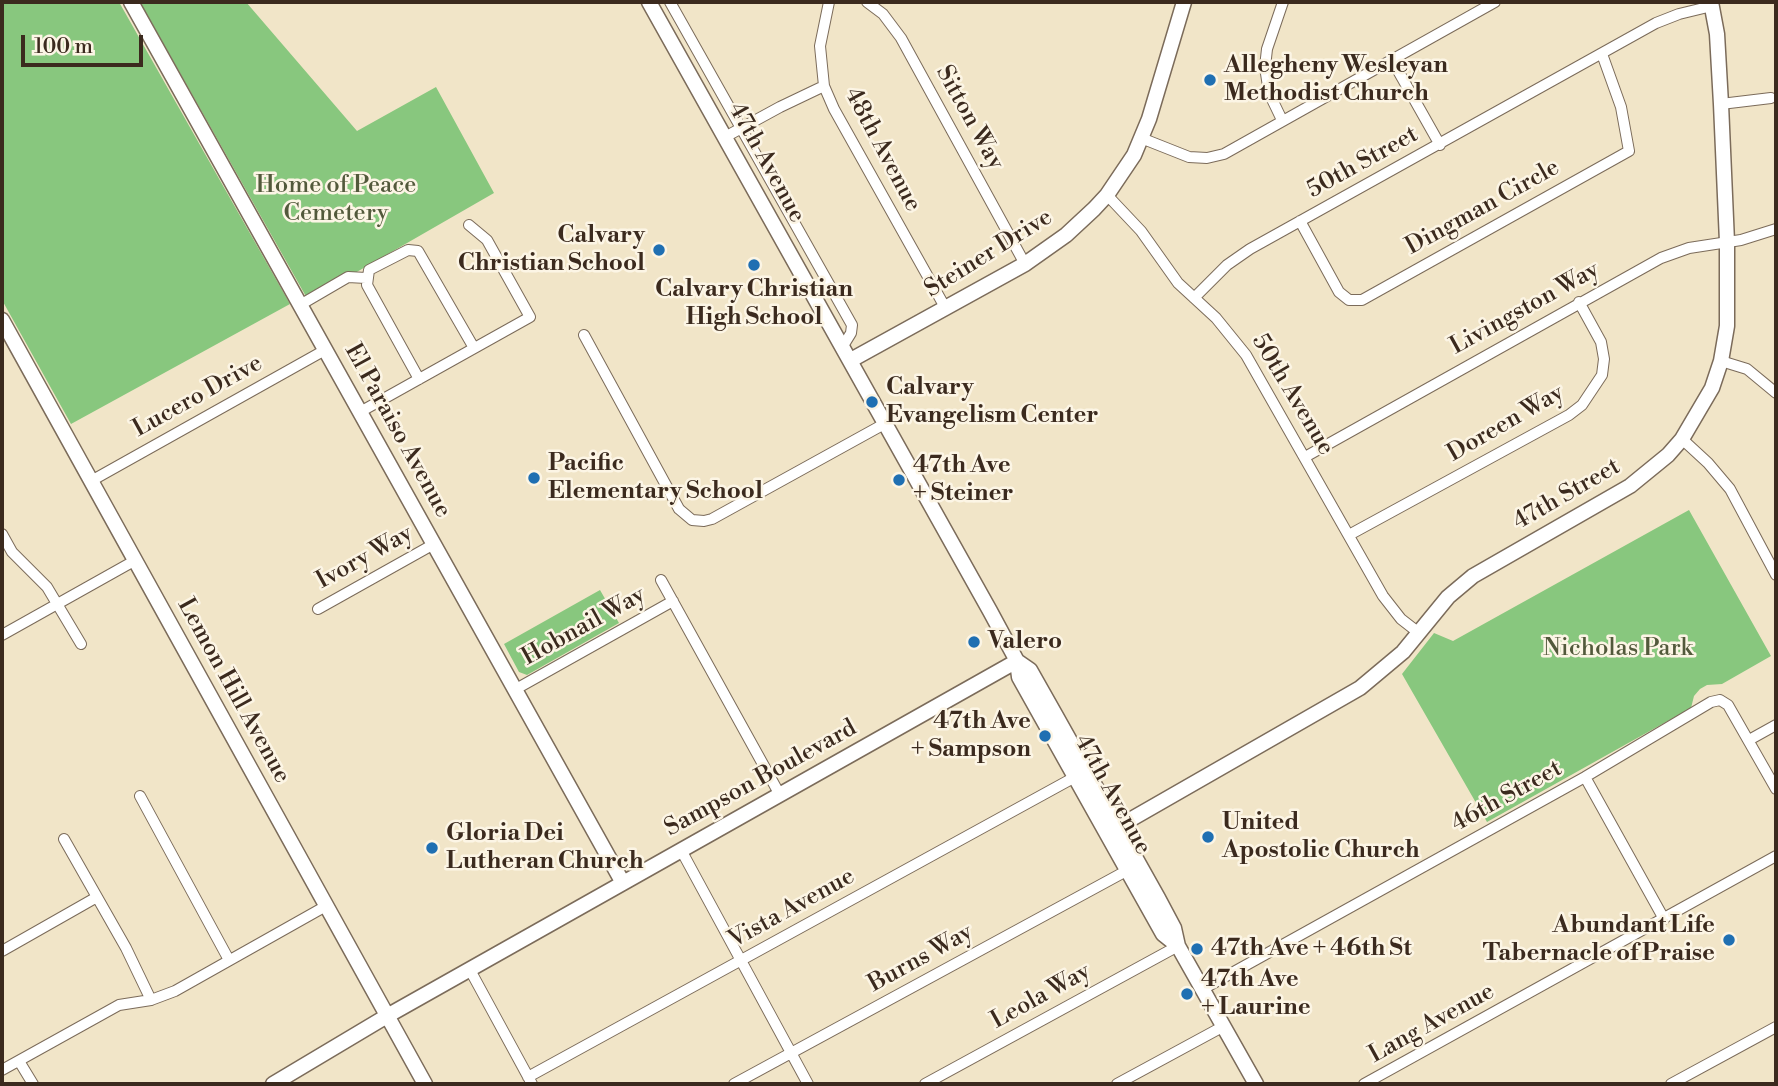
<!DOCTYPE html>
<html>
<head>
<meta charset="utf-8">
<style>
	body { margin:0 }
	#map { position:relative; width:1778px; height:1086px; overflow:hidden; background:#f1e5c8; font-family:"Libre Bodoni",serif }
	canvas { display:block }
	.frame { position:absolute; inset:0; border:4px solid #3b2a1e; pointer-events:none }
	.scale { position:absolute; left:21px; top:35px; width:122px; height:32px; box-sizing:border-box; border:4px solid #3b2a1e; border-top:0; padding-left:9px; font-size:21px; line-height:24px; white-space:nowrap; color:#3b2a1e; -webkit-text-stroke:5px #fcf5e5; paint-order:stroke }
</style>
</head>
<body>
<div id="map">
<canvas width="1778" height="1086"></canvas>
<div class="frame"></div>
<div class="scale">100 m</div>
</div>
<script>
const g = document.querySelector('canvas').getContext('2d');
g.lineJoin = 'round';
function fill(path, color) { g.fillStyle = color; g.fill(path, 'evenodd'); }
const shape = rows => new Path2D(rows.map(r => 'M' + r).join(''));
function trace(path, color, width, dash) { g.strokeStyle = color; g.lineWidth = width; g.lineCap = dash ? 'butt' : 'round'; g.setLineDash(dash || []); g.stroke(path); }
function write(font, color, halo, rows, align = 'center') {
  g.font = font + ' "Libre Bodoni",serif'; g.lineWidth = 5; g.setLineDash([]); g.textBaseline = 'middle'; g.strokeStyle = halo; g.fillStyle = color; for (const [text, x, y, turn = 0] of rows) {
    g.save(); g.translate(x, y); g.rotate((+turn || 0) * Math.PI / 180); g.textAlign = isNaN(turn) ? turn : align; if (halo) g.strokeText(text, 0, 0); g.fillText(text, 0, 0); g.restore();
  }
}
fill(shape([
	[2,2,119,2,290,304,71,424,2,300],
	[140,2,246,2,357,131,436,87,494,193,308,300],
	[1689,510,1771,656,1722,684,1707,685,1700,689,1694,696,1691,708,1487,822,1402,674,1434,633,1453,641],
	[600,590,619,623,527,675,519,672,504,644]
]), '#88c77e');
const street = shape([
	[670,2,852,325,851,333,843,346],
	[829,2,820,46,824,86,834,109,946,309],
	[867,2,883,14,901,38,1025,264],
	[1392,60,1440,145],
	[1721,104,1771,98],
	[1282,120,1269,93,1265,67,1267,49,1283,2],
	[725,137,780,107,824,86],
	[1141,138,1189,157,1207,158,1224,154,1495,2],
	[1107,195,1141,231,1178,283,1216,318,1246,355,1383,596,1401,619,1419,633],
	[1300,221,1339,292,1349,300,1362,300,1629,151,1621,107,1602,54],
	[1194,298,1227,265,1250,249,1656,23,1679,14,1712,6],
	[300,305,348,277,366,278],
	[584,335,679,509,692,520,704,521,712,519,886,423],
	[1721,361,1747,369,1776,393],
	[419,379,367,285,369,270,408,250,418,251,474,348],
	[360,412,530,317,487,240,469,225],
	[1682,439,1708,463,1730,489,1776,575],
	[1305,457,1661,258,1689,248,1741,240,1776,229],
	[91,481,325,350],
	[2,534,12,552,47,587,81,644],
	[1349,535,1569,415,1582,405,1602,375,1604,359,1601,342,1579,302],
	[661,580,780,795],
	[318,609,434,544],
	[2,635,134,561],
	[516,689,673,601],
	[1749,740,1776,725],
	[1585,777,1664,919],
	[140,796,229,960],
	[64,839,126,948,151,1000],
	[681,850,808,1084],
	[2,951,97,897],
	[470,970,532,1084],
	[1203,989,1585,777,1711,702,1720,700,1728,705,1776,789],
	[19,1061,33,1084],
	[2,1070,119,1005,151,1000,175,991,326,906],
	[528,1077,1075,777],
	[734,1084,1128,870],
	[925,1084,1178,946],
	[1117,1084,1224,1026],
	[1364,1084,1776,856],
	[1671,1084,1776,1027]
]);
const secondary = shape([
	[131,2,623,883],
	[649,2,990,611,1017,661,1019,677,1075,777,1163,934,1178,946],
	[2,320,425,1084],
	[851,360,1025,264,1066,235,1094,209,1107,195,1134,155,1149,119,1184,2],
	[1017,661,1030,670,1056,716,1158,898,1174,928,1178,946,1256,1084],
	[1107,833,1360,688,1403,652,1448,597,1473,576,1630,486,1668,455,1682,439,1712,388,1721,361,1727,326,1727,242,1721,104,1717,34,1711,2],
	[273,1084,387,1016,1017,661]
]);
trace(street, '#7b6b5a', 12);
trace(secondary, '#7b6b5a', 17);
trace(street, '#fff', 10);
trace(secondary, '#fff', 14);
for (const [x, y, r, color] of [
	[1210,80,7,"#1f6fb2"],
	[659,250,7,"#1f6fb2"],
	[754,265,7,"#1f6fb2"],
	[872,402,7,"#1f6fb2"],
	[534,478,7,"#1f6fb2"],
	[899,480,7,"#1f6fb2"],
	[974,642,7,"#1f6fb2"],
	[1045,736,7,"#1f6fb2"],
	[1208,837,7,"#1f6fb2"],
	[432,848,7,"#1f6fb2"],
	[1729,940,7,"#1f6fb2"],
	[1197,949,7,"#1f6fb2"],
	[1187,994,7,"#1f6fb2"]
]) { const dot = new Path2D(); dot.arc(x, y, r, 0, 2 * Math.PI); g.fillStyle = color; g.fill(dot); trace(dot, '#fcf5e5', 2.5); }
write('bold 24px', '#3b2a1e', '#fcf5e5', [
	["Allegheny Wesleyan",1224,66],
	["Methodist Church",1224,94],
	["Calvary",645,236,"right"],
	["Christian School",645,264,"right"],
	["Calvary Christian",754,290,"center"],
	["High School",754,318,"center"],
	["Calvary",886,388],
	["Evangelism Center",886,416],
	["Pacific",548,464],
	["Elementary School",548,492],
	["47th Ave",913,466],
	["+ Steiner",913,494],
	["Valero",988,642],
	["47th Ave",1031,722,"right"],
	["+ Sampson",1031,750,"right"],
	["United",1222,823],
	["Apostolic Church",1222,851],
	["Gloria Dei",446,834],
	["Lutheran Church",446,862],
	["Abundant Life",1715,926,"right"],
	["Tabernacle of Praise",1715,954,"right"],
	["47th Ave + 46th St",1211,949],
	["47th Ave",1201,980],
	["+ Laurine",1201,1008]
], 'left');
write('24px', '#3b2a1e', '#fcf5e5', [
	["Sitton Way",969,118,61],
	["48th Avenue",882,150,62],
	["47th Avenue",766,163,61],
	["50th Street",1363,163,-29],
	["Dingman Circle",1483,208,-29],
	["Steiner Drive",989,254,-32],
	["Livingston Way",1525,309,-29],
	["50th Avenue",1292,395,59],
	["Lucero Drive",198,397,-29],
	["Doreen Way",1506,424,-30],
	["El Paraiso Avenue",397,431,61],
	["47th Street",1567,495,-30],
	["Ivory Way",365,558,-29],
	["Hobnail Way",584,627,-29],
	["Lemon Hill Avenue",233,691,61],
	["Sampson Boulevard",761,779,-29],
	["47th Avenue",1112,795,61],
	["46th Street",1507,797,-29],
	["Vista Avenue",792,909,-29],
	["Burns Way",921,959,-29],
	["Leola Way",1041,997,-29],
	["Lang Avenue",1432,1024,-29]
]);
write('24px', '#52593b', '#fcf5e5', [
	["Home of Peace",336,186],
	["Cemetery",336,214],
	["Nicholas Park",1618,649]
]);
</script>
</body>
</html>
